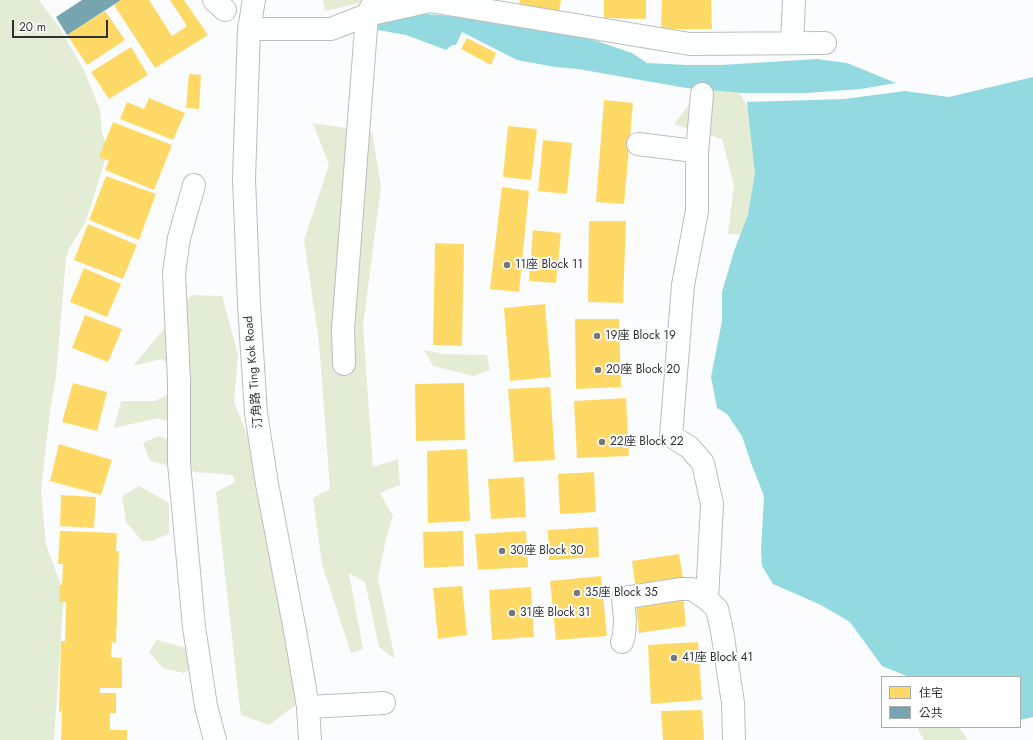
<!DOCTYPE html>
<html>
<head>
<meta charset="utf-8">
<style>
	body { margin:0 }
	#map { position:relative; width:1033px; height:740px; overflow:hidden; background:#fbfcfd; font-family:Jost,"Noto Sans TC",sans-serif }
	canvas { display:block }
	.legend { position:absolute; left:881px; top:676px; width:140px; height:52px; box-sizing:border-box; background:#fff; border:1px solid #abacae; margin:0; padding:5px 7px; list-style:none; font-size:12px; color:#2e3034 }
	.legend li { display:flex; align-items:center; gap:8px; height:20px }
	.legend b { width:20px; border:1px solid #abacae }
	.scale { position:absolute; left:12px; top:20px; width:96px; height:18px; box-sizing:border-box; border:2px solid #2e3034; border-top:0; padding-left:5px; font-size:12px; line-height:14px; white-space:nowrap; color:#2e3034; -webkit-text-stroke:3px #fff; paint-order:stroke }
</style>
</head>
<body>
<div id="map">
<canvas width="1033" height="740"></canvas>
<ul class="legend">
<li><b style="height:11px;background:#ffd966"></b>住宅</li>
<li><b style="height:11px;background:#76a5af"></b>公共</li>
</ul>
<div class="scale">20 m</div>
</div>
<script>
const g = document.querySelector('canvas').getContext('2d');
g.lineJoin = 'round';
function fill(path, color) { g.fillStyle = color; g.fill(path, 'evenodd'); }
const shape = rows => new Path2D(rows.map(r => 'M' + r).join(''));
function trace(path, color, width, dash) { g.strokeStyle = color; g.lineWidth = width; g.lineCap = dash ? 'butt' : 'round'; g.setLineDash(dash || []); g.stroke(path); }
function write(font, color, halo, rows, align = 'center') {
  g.font = font + ' Jost,"Noto Sans TC",sans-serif'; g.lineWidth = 4; g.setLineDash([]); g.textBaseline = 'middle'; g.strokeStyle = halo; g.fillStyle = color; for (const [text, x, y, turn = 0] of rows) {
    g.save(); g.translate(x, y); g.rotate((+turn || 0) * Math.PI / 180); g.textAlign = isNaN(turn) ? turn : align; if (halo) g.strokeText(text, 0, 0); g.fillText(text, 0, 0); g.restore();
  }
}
fill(shape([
	[0,0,39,0,59,27,84,70,100,110,102,132,108,151,86,221,69,249,66,258,56,377,50,411,41,490,46,545,64,593,54,740,0,740],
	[323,0,373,0,325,11],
	[713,73,734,82,771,150,756,235,728,234,734,185,722,139,674,124],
	[313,123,372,132,381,187,363,326,373,467,398,459,400,485,380,493,393,516,386,539,378,578,395,659,379,647,365,582,349,573,363,649,351,653,322,564,313,498,330,489,319,342,304,240,329,165],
	[192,295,222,296,238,355,234,401,285,535,317,691,296,705,269,725,241,715,238,692,216,492,235,482,233,475,196,472,150,461,143,443,158,436,185,444,185,427,158,418,114,428,121,401,155,401,187,385,162,359,133,366],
	[424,350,444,354,487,355,490,370,473,376,433,366],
	[139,486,169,503,169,534,152,541,142,541,126,522,122,496],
	[157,640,190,649,197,665,184,673,163,668,149,652],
	[919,727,959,727,968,740,924,740,918,730]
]), '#e3edd6');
fill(shape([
	[405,12,472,18,591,39,632,53,647,63,687,65,721,65,817,59,847,63,896,83,861,89,807,93,743,93,686,88,578,69,555,67,517,60,462,32,456,45,452,45,446,50,406,35,372,29,376,16],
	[1033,77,1033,717,1020,720,1020,677,909,677,882,666,850,622,821,605,773,584,762,566,761,551,764,496,751,463,742,436,727,414,717,408,711,377,722,321,722,292,734,251,748,215,755,173,747,102,844,99,905,91,949,97]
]), '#93dae0');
fill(shape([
	[121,0,149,0,172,36,187,26,170,0,184,0,208,35,155,68,114,5],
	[520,0,561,0,559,12,519,5],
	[604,0,646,0,646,19,604,18],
	[662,0,711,0,712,29,661,29],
	[105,11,125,40,87,65,67,35],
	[467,38,496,53,491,65,461,49],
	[131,47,148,75,109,99,91,72],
	[189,74,201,75,199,109,186,108],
	[149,98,185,113,173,140,120,119,127,102,144,109],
	[604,100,633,103,624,204,596,202],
	[113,122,172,145,154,190,105,170,109,161,99,157],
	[508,126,537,129,531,180,503,177],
	[543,140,572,143,567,194,538,191],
	[106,176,156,194,139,240,89,220],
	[502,187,529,191,519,292,490,289],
	[589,221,626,221,623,303,588,302],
	[88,224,137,245,123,279,74,260],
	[533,230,561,233,556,283,529,281],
	[435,243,464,244,462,346,433,345],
	[84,268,121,284,107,317,70,302],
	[545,304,551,377,510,381,504,308],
	[85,315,122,329,108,362,72,348],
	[575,319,619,319,621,387,576,389],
	[73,383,107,392,97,431,62,422],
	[464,383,465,440,416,441,415,384],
	[550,387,555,460,514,462,508,389],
	[626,398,629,456,577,458,574,401],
	[59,444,112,460,101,495,50,481],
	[467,449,470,521,428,523,427,451],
	[594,472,596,512,560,514,558,474],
	[524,477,526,517,491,519,488,479],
	[61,495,96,497,94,528,60,526],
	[598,527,599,557,549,560,548,530],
	[60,531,117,533,116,551,119,551,116,643,112,642,111,657,122,658,122,688,100,688,100,693,116,693,116,713,110,713,110,730,127,730,127,740,61,740,62,711,59,712,61,641,65,641,66,602,59,602,60,585,62,585,63,564,58,564],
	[463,531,464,566,424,568,423,532],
	[526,531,528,567,478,570,475,534],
	[679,554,684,583,636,591,632,561],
	[601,576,607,636,556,640,550,581],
	[462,586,467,635,438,639,433,588],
	[531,587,534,637,492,640,489,590],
	[683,595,686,626,639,633,636,603],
	[698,642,702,700,651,704,648,645],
	[702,710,704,740,663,740,661,711]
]), '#ffd966');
fill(shape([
	[82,0,121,0,67,35,56,17]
]), '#76a5af');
const minor = shape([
	[214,0,225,10],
	[249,29,331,29,367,15,430,1,690,44,825,43],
	[792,43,794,0],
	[702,94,697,153,697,211,683,285,671,436,689,447,703,463,712,504,707,599],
	[638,144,686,150,697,153],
	[194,185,179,238,174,273,179,381,179,463,194,627,206,706,215,740],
	[344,364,343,330,367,15,373,4],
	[622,642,624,635,625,619,623,598,680,589,692,589,707,599,717,609,722,631,733,703,734,740],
	[308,707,384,703]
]);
const major = shape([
	[254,0,249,29,244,179,249,304,256,413,267,484,296,636,308,707,310,740]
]);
trace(minor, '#bcbdbf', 24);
trace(major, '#bcbdbf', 24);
trace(minor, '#feffff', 22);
trace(major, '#feffff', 22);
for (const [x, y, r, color] of [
	[507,265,4,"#76777a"],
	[597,336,4,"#76777a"],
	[598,370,4,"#76777a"],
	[602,442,4,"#76777a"],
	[502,551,4,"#76777a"],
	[577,593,4,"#76777a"],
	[512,613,4,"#76777a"],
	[674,658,4,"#76777a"]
]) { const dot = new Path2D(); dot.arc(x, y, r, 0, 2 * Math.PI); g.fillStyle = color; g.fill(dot); trace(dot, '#fff', 1.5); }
write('12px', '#2e3034', '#fff', [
	["11座 Block 11",515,265],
	["19座 Block 19",605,336],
	["20座 Block 20",606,370],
	["22座 Block 22",610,442],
	["30座 Block 30",510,551],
	["35座 Block 35",585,593],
	["31座 Block 31",520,613],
	["41座 Block 41",682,658]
], 'left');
write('12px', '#2e3034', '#fff', [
	["汀角路 Ting Kok Road",254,372,-95]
]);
</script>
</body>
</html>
